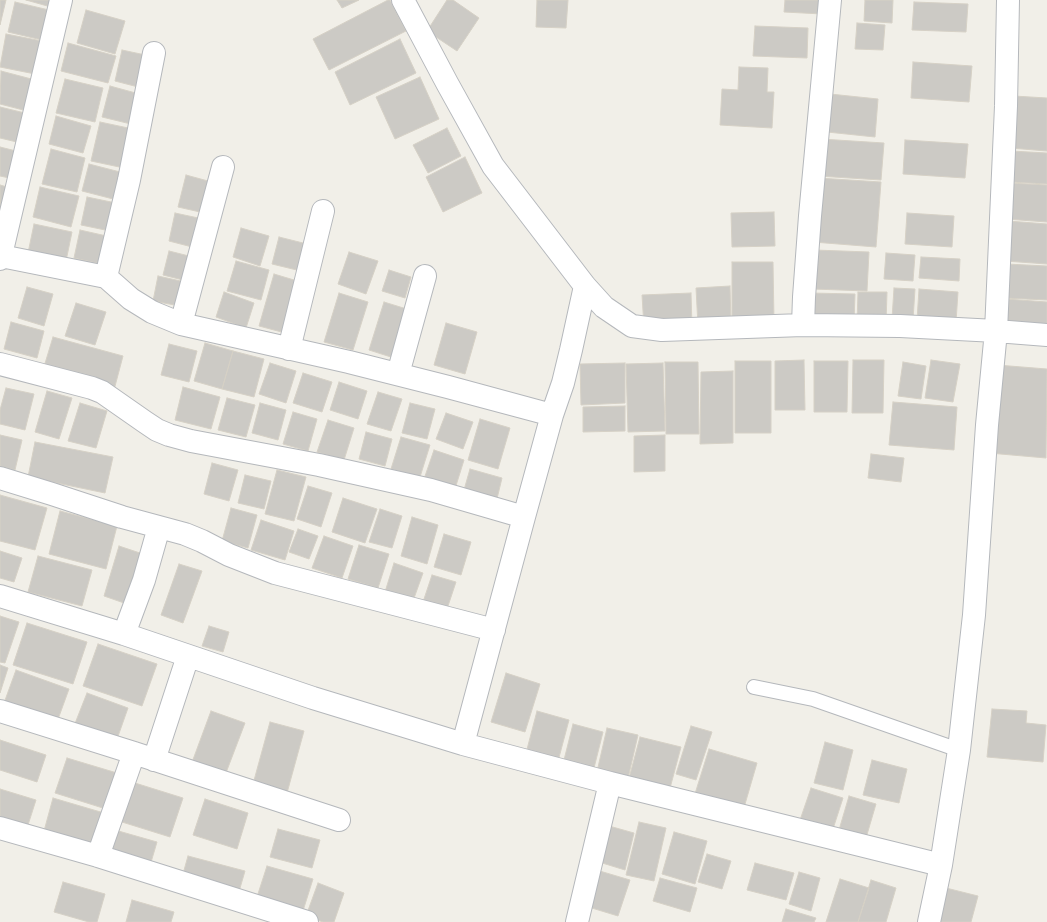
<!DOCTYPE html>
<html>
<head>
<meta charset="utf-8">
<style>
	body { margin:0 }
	canvas { display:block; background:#f1efe8 }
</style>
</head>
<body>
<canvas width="1047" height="922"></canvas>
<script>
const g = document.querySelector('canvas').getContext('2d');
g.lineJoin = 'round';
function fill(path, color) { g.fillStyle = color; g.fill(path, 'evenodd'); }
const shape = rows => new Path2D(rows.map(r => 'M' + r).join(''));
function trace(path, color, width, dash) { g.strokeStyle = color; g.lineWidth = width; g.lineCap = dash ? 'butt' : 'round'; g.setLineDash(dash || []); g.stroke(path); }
const building = shape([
	[0,0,6,0,0,25,0,0],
	[26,0,53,0,51,7,26,0],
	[337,0,359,0,342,8,337,0],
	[388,0,390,0,406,31,329,70,313,39,388,0],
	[447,0,453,0,479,18,457,51,427,31,447,0],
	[537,0,568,0,566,28,536,27,537,0],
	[785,0,823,0,822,14,784,12,785,0],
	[865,0,893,0,892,23,864,21,865,0],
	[15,2,49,10,42,40,8,32,15,2],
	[914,2,968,4,966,32,912,30,914,2],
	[86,10,125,21,115,54,77,43,86,10],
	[857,23,885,25,883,50,855,49,857,23],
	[755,26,808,28,807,58,753,56,755,26],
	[6,34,47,42,40,75,0,67,6,34],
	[400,39,416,73,350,105,335,72,400,39],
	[68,43,116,56,108,83,61,71,68,43],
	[122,50,150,56,142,88,115,81,122,50],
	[913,62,972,66,969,102,911,98,913,62],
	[739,67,768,68,767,92,774,92,772,128,720,125,722,89,738,90,739,67],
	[1,71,39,81,31,112,0,104,1,71],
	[420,77,439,119,395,139,376,97,420,77],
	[65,79,103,88,95,122,56,113,65,79],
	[110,86,143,95,135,125,102,117,110,86],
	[830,94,878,99,875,137,827,132,830,94],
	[1014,96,1047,98,1047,151,1010,148,1014,96],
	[0,107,29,114,21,143,0,138,0,107],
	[56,116,91,126,83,153,49,144,56,116],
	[100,122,133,129,124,168,91,161,100,122],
	[447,128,461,156,428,173,413,145,447,128],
	[821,139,884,143,881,180,818,176,821,139],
	[905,140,968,144,965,178,903,174,905,140],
	[0,147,20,152,14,179,0,176,0,147],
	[51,149,85,158,77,192,42,184,51,149],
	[1011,151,1047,153,1047,184,1009,182,1011,151],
	[465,157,482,193,443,212,426,177,465,157],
	[89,164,124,173,117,200,82,191,89,164],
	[186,175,208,181,200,212,178,207,186,175],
	[818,178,881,182,876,247,813,242,818,178],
	[1009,183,1047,185,1047,222,1006,219,1009,183],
	[0,185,11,188,0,217,0,185],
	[40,187,79,196,71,227,33,217,40,187],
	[87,197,116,203,110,231,81,225,87,197],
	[774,212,775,246,732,247,731,213,774,212],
	[175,213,203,219,196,248,169,241,175,213],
	[907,213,954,216,952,247,905,244,907,213],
	[1008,221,1047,224,1047,264,1005,261,1008,221],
	[34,224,72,232,66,261,28,253,34,224],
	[241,228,269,236,260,266,233,257,241,228],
	[80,230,111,237,105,265,74,258,80,230],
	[279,237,311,245,305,272,272,264,279,237],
	[815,250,869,252,867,291,813,289,815,250],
	[169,251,193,257,187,281,163,275,169,251],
	[349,252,378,261,366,294,338,284,349,252],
	[886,253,915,255,913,281,884,279,886,253],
	[921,257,960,259,959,281,919,278,921,257],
	[236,261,269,270,261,300,227,291,236,261],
	[732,262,773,262,774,321,732,322,732,262],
	[1006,264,1047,266,1047,300,1003,298,1006,264],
	[389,270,411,277,405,298,382,291,389,270],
	[274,274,304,283,289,334,259,326,274,274],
	[158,276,185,282,180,306,153,301,158,276],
	[730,286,731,325,698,326,696,288,730,286],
	[27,287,53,294,44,326,18,318,27,287],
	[894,288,915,289,913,320,892,319,894,288],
	[919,289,958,292,956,322,917,320,919,289],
	[224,292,254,303,246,328,216,317,224,292],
	[858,292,887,292,886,324,857,324,858,292],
	[339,293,368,302,353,350,324,342,339,293],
	[691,293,692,326,644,327,642,295,691,293],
	[811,293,855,294,854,322,810,321,811,293],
	[1006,299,1047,302,1047,332,1004,329,1006,299],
	[384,302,410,310,394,358,369,350,384,302],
	[76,303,106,312,95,345,65,336,76,303],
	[11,322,44,331,37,358,4,349,11,322],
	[446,323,477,332,465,374,434,365,446,323],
	[53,337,123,356,114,390,43,370,53,337],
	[205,343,233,351,222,389,194,381,205,343],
	[169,344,197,351,189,382,161,375,169,344],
	[233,351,264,359,254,397,222,389,233,351],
	[804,360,805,410,775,410,775,361,804,360],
	[853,360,884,360,883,413,852,413,853,360],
	[931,360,960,364,953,402,925,398,931,360],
	[735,361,771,361,771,433,735,433,735,361],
	[814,361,848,361,847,412,814,412,814,361],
	[665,362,698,362,699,434,666,434,665,362],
	[903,362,926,366,921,399,898,396,903,362],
	[270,363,296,371,286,403,259,394,270,363],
	[625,363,625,403,581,405,580,364,625,363],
	[663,363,665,431,628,432,626,364,663,363],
	[997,365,1047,369,1046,458,989,453,997,365],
	[733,371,733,443,700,444,701,372,733,371],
	[303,373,332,382,322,412,293,403,303,373],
	[339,382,367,391,358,419,330,410,339,382],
	[183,387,220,397,211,429,175,420,183,387],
	[6,388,34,394,25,430,0,424,0,410,6,388],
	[47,391,72,398,59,439,35,432,47,391],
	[378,392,402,399,391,431,367,424,378,392],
	[227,398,255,405,246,437,218,430,227,398],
	[893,402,957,407,954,450,889,445,893,402],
	[80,403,107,411,96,448,68,441,80,403],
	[260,403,286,410,278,440,252,433,260,403],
	[410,403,435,409,427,439,402,433,410,403],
	[625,406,625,431,583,432,583,407,625,406],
	[293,412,317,419,308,451,283,444,293,412],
	[446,413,473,422,463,449,436,439,446,413],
	[480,419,510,428,498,469,468,460,480,419],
	[328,420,354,428,344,460,317,452,328,420],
	[366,432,392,439,385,466,359,459,366,432],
	[0,435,22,440,15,470,0,466,0,435],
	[665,435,665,471,634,472,634,436,665,435],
	[401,437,430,445,420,477,391,469,401,437],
	[35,442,113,457,105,493,28,477,35,442],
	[434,450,464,460,454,492,423,482,434,450],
	[871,454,904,458,901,482,868,478,871,454],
	[212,463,238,470,229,501,204,494,212,463],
	[470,469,502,478,495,507,462,497,470,469],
	[277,470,306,477,294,521,265,514,277,470],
	[245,475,271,481,264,509,238,503,245,475],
	[308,486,332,493,321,527,297,519,308,486],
	[0,495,47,508,35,550,0,541,0,495],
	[343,498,377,509,365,543,332,532,343,498],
	[231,508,257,515,248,548,222,541,231,508],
	[380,509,402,516,392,548,369,542,380,509],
	[60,511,117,526,106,569,49,554,60,511],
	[412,517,438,525,427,564,401,556,412,517],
	[261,520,294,531,285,560,251,550,261,520],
	[298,529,318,536,309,559,289,552,298,529],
	[444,534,471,542,461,575,434,567,444,534],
	[324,536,353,546,342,578,312,568,324,536],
	[359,545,389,554,378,588,348,579,359,545],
	[119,546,143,554,127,604,104,596,119,546],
	[0,551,22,558,14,582,0,578,0,551],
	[38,556,92,570,82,606,28,592,38,556],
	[394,563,423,573,413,601,385,592,394,563],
	[179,564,202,571,183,623,161,615,179,564],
	[432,575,456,582,447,609,423,602,432,575],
	[0,616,19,622,5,663,0,662,0,616],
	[27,623,87,642,73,684,13,665,27,623],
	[209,626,229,632,223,652,202,646,209,626],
	[98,644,157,664,142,706,83,686,98,644],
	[0,665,8,668,0,693,0,665],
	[16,670,69,689,57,722,4,703,16,670],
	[506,673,540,684,525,732,491,722,506,673],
	[87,693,128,708,116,742,74,726,87,693],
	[992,709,1027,711,1026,723,1046,725,1043,762,987,757,992,709],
	[211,711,245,723,224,778,191,765,211,711],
	[537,711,569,720,557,765,525,757,537,711],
	[270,722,304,731,287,793,253,784,270,722],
	[573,724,603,732,594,768,564,760,573,724],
	[691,726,712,732,696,780,676,774,691,726],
	[607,728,638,735,627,783,596,776,607,728],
	[640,737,681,747,669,792,628,782,640,737],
	[0,740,46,755,37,782,0,770,0,740],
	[825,742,853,750,843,790,814,783,825,742],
	[709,749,757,763,743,811,694,797,709,749],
	[67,758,117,773,106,809,55,793,67,758],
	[872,760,907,769,899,803,863,795,872,760],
	[135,783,183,798,170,837,122,822,135,783],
	[811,788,843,798,832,832,799,823,811,788],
	[0,789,36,800,28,825,0,817,0,789],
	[849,796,876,804,866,838,839,830,849,796],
	[53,798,104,813,95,845,44,831,53,798],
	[205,799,248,813,237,849,193,835,205,799],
	[639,822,666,828,654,881,626,875,639,822],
	[602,824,634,833,625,870,599,862,602,824],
	[278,829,320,840,312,868,270,857,278,829],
	[115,830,157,842,149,869,108,857,115,830],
	[674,832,707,841,695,884,662,874,674,832],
	[707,854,731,861,722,889,698,882,707,854],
	[188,856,245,871,238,895,181,881,188,856],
	[755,863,794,873,786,900,747,890,755,863],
	[267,866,313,879,302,914,256,900,267,866],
	[593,869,630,880,618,916,582,905,593,869],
	[799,872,820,878,811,911,789,904,799,872],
	[660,878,697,888,690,912,653,901,660,878],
	[840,879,869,888,858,922,826,922,840,879],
	[871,880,896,888,886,922,858,922,871,880],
	[63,882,105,894,97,922,89,922,54,912,63,882],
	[318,883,344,893,334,922,323,922,306,916,318,883],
	[942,887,978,896,971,922,933,922,942,887],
	[132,900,174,912,171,922,126,922,132,900],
	[786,909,816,918,814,922,782,922,786,909]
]);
fill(building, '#cccac5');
trace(building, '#d6d1c6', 1);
const lane = shape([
	[754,687,813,699,959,750]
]);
const street = shape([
	[403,0,447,83,493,166,585,286,604,307,632,326,662,330,803,325,900,326,996,331,1047,335],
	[1,256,106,277,131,299,152,312,181,324,349,362,448,387,552,415],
	[0,259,61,0],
	[106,277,129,180,154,53],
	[181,324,223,167],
	[803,325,804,297,810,216,830,0],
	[289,349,323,211],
	[0,364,92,388,102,392,145,422,157,430,169,435,191,441,319,465,431,490,524,517],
	[398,374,425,276],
	[0,478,52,494,122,517,185,534,202,541,229,555,275,573,494,630],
	[0,596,124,634,313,698,463,744,610,783],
	[124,634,144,580,159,527],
	[0,711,134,753,339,820],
	[463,744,524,517,552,415,563,383,571,350,585,286],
	[154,760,188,656],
	[0,828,98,856,307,922],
	[98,856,134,753],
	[577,922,610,783,941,865],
	[929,922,941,865,959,750,974,615,987,425,996,331,1006,106,1008,0]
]);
trace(lane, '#b5b8bc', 16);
trace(street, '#b5b8bc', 24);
trace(lane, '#fff', 14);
trace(street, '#fff', 22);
</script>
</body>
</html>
